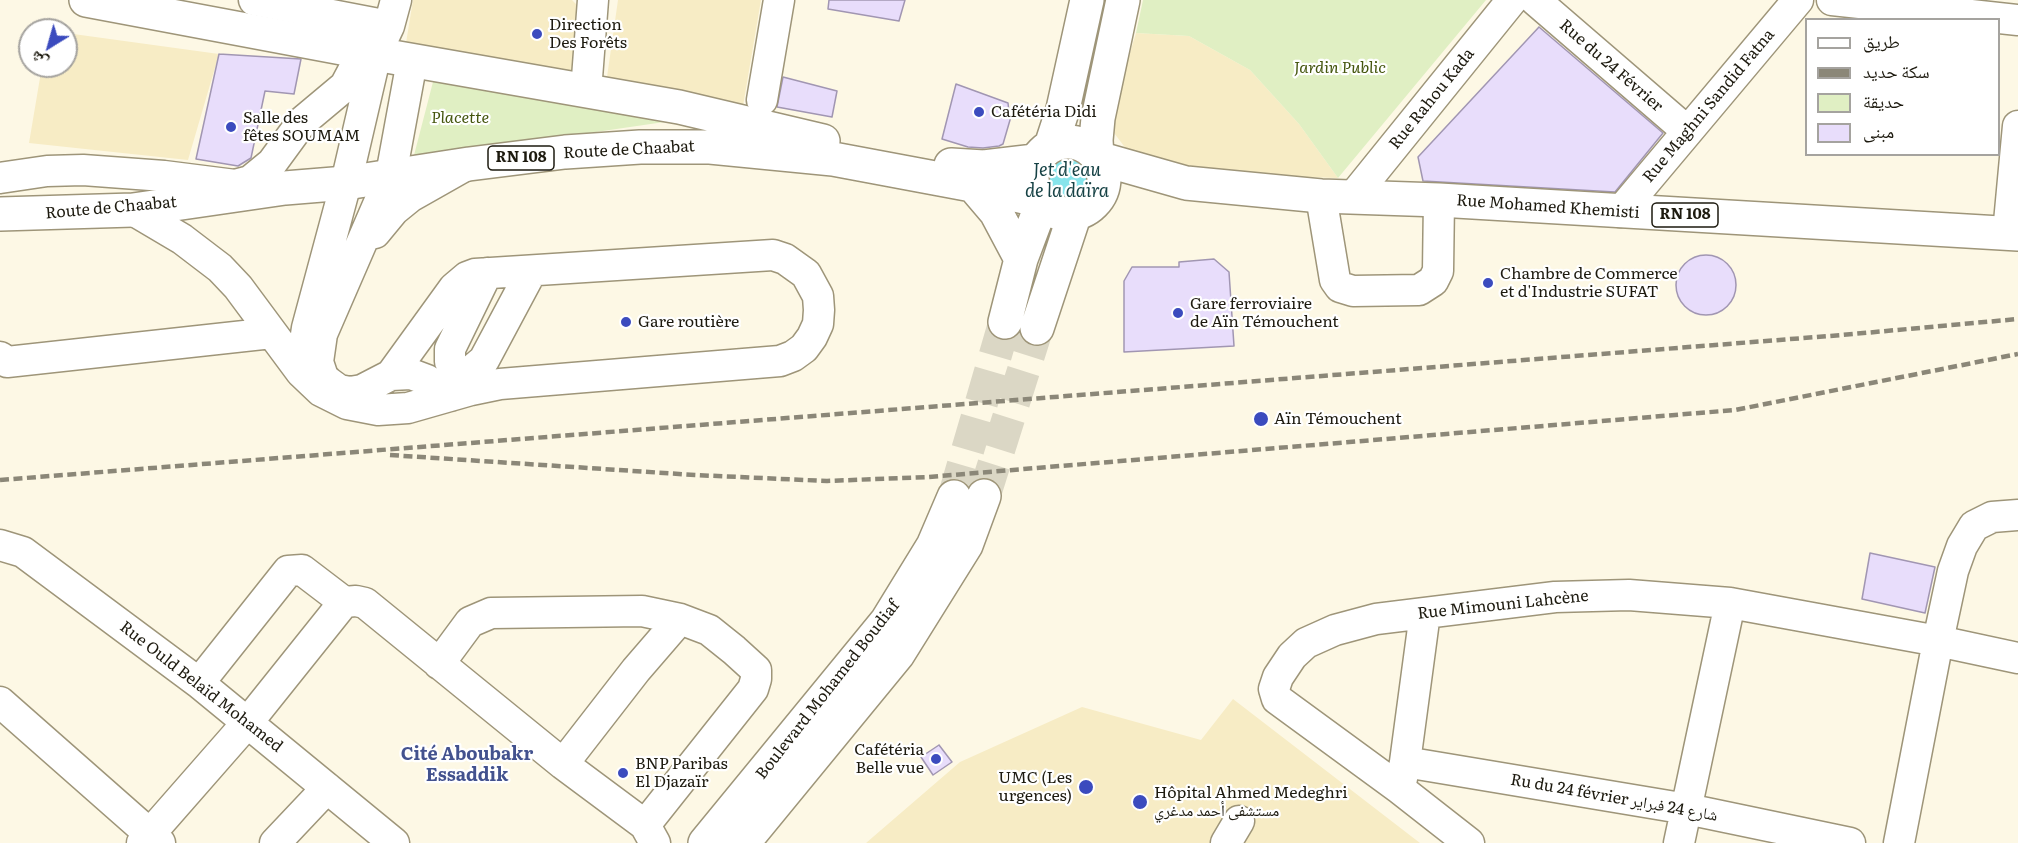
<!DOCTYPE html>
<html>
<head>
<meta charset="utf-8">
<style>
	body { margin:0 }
	#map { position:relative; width:2018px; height:843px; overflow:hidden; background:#fdf8e5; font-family:Literata,"Noto Naskh Arabic",serif }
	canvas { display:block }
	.legend { position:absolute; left:1805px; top:18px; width:195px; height:138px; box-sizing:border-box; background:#fff; border:2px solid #a5a39f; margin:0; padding:8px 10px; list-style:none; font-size:18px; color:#1d1a0f }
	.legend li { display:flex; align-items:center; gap:12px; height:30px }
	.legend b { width:30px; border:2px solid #a5a39f }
	.north { position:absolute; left:18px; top:18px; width:60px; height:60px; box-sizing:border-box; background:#fff; border:2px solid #a5a39f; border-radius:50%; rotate:217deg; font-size:16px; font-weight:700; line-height:24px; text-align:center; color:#1d1a0f }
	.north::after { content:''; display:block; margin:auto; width:21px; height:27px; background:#3b4bbe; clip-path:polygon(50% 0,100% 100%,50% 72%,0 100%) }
</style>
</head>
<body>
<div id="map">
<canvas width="2018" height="843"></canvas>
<ul class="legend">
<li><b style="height:8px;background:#fff"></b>طريق</li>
<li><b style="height:8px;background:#8b8778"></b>سكة حديد</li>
<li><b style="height:16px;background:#e0efc3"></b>حديقة</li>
<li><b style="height:16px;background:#e8ddfb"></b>مبنى</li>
</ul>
<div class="north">ش</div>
</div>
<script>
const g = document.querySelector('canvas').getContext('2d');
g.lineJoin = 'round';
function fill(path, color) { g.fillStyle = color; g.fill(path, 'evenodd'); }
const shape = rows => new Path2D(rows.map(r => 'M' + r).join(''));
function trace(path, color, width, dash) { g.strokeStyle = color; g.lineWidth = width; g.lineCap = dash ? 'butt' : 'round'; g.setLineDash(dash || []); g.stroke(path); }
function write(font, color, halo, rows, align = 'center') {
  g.font = font + ' Literata,"Noto Naskh Arabic",serif'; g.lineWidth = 4.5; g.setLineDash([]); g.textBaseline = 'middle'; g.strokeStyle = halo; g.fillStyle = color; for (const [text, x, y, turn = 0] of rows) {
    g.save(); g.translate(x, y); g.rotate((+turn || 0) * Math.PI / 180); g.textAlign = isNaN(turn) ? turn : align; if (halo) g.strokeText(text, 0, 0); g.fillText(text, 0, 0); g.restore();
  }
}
fill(shape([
	[413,0,572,0,584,12,571,75,406,43],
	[618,0,761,0,743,106,607,77],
	[66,33,219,54,188,160,29,143,42,66,66,66],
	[1136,33,1189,36,1250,70,1299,124,1338,178,1203,174,1133,158,1108,125],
	[1233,699,1420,843,866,843,960,762,1082,707,1201,740]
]), '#f7ecc5');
fill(shape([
	[1143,0,1486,0,1338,178,1299,124,1250,70,1189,36,1136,33],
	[434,78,678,120,548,139,412,163]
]), '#e0efc3');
const water = shape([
	'1041 181a26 26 0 1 1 52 0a26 26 0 1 1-52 0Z'
]);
fill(water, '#87e4eb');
trace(water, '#67a7a9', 1.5);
const building = shape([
	[829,0,905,0,899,21,828,9,829,0],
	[1539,27,1663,133,1615,192,1423,181,1418,157,1539,27],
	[219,54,301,59,294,94,265,91,251,158,238,166,196,159,219,54],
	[783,77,837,91,832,117,777,107,783,77],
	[956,84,1008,103,1010,120,1003,144,999,146,983,148,968,147,942,139,956,84],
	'1676 285a30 30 0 1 1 60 0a30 30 0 1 1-60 0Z',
	[1214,259,1229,272,1234,346,1124,352,1124,281,1132,267,1179,267,1179,262,1214,259],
	[1870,553,1935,567,1925,613,1862,599,1870,553],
	[939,745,952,762,933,775,921,757,939,745]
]);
fill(building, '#e8ddfb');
trace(building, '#a196b2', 1.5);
trace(shape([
	[984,496,1037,328],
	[954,497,1005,322]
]), '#dbd7c5', 33, [33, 16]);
const minor = shape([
	[254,0,389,26],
	[1535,0,1687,131],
	[1832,0,2018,20],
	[412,61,391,175,322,334,318,362,323,377,328,382,339,390,350,392,362,390,391,375,411,374,427,380,450,396],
	[586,91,593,0],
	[762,100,779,0],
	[0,178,47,171,83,170,164,176,235,185,250,181,272,163,302,122,345,86,354,69,358,51],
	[1321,196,1335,280,1340,287,1353,291,1419,290,1433,281,1438,271,1439,200],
	[1352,198,1512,0],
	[133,210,182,239,220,268,238,287,301,372,321,391,347,404,378,410,408,408,471,390,500,384,780,361,793,356,804,348,812,337,818,324,819,310,818,296,806,274,785,259,773,255,475,274,467,277,454,288,391,375],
	[1620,212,1798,0],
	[375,233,394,210,410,197,463,167],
	[2008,233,2018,126],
	[487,273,450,349,450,362,459,375,471,371,484,360,531,272],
	[305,341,307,328,346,183,376,54,389,26,396,0],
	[0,357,7,362,272,333],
	[0,545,23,552,199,683,394,843],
	[439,664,470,622,491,613,642,611,680,619,709,630,734,650,756,670,756,679,753,689,645,825,655,843],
	[199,683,288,571,302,570,344,602,356,601,365,603,563,764,645,825],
	[0,702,160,843],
	[1405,762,1425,613],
	[563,764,636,670,680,619],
	[1400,789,1405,762,1687,809,1850,843],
	[142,843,248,722,344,602],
	[275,843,327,788],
	[1226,843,1239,821],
	[1469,843,1400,789,1277,699,1274,689,1278,677,1292,656,1306,643,1335,630,1376,619,1555,597,1629,595,1730,603,1938,641,2018,658],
	[1679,843,1730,603],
	[1899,843,1938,641,1953,571,1962,546,1974,526,1992,517,2018,515]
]);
const major = shape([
	[86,0,358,51,679,107,823,141],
	'1032 178a36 36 0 1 1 72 0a36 36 0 1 1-72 0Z',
	[1051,146,1063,109,1087,0],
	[1097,157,1096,140,1098,118,1123,0],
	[1098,158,1186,183,1321,196,1439,200,2018,234],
	[951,165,984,167,1035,161],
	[973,185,996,212,1021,259],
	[0,214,133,210,285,188,346,183,469,164,565,152,640,147,710,147,833,159,972,185,1041,201],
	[1005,322,1021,259,1042,203],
	[1037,328,1075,213],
	[705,843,887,621,933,546,954,497],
	[743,843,898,654,966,545,984,496]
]);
trace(minor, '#9e9579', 33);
trace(major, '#9e9579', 36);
trace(minor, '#fff', 30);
trace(major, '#fff', 33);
trace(shape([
	[390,455,695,475,827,481,928,477,1735,410,2018,354],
	[0,480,1842,335,2018,319]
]), '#8b8778', 4.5, [9, 4.5]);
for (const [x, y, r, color] of [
	[537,34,6,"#3b4bbe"],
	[979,112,6,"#3b4bbe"],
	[231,127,6,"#3b4bbe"],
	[1488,283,6,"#3b4bbe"],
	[1178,313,6,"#3b4bbe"],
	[626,322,6,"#3b4bbe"],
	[1261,419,8,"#3b4bbe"],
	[936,759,6,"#3b4bbe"],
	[623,773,6,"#3b4bbe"],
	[1086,787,8,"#3b4bbe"],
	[1140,802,8,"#3b4bbe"]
]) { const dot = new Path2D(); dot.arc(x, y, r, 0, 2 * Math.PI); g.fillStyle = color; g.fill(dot); trace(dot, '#fff', 2); }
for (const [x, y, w] of [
	[521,158,66],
	[1685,215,66]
]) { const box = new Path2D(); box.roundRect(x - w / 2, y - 12, w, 24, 4.5); g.fillStyle = '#fff'; g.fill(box); trace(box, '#1d1a0f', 1.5); }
write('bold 15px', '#1d1a0f', null, [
	["RN 108",521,158],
	["RN 108",1685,215]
]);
write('16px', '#1d1a0f', '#fff', [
	["Direction",549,25],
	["Des Forêts",549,43],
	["Cafétéria Didi",991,112],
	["Salle des",243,118],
	["fêtes SOUMAM",243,136],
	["Chambre de Commerce",1500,274],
	["et d'Industrie SUFAT",1500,292],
	["Gare ferroviaire",1190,304],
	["de Aïn Témouchent",1190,322],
	["Gare routière",638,322],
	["Aïn Témouchent",1274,419],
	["Cafétéria",924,750,"right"],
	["Belle vue",924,768,"right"],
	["BNP Paribas",635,764],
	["El Djazaïr",635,782],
	["UMC (Les",1072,778,"right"],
	["urgences)",1072,796,"right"],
	["Hôpital Ahmed Medeghri",1154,793],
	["مستشفى أحمد مدغري",1154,811]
], 'left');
write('16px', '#1d1a0f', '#fff', [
	["Rue du 24 Février",1611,66,41],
	["Rue Rahou Kada",1432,99,-51],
	["Rue Maghni Sandid Fatna",1709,106,-50],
	["Route de Chaabat",629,150,-3],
	["Rue Mohamed Khemisti",1548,207,4],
	["Route de Chaabat",111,208,-5],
	["Rue Mimouni Lahcène",1503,605,-6],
	["Rue Ould Belaïd Mohamed",201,687,38],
	["Boulevard Mohamed Boudiaf",828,690,-52],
	["Ru du 24 février شارع 24 فبراير",1614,798,10]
]);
write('italic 16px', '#44550d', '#fff', [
	["Jardin Public",1340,68],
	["Placette",460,118]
]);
write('italic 18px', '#164245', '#fff', [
	["Jet d'eau",1067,171],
	["de la daïra",1067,192]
]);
write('bold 18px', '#43528e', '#fff', [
	["Cité Aboubakr",467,755],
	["Essaddik",467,776]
]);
</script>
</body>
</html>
